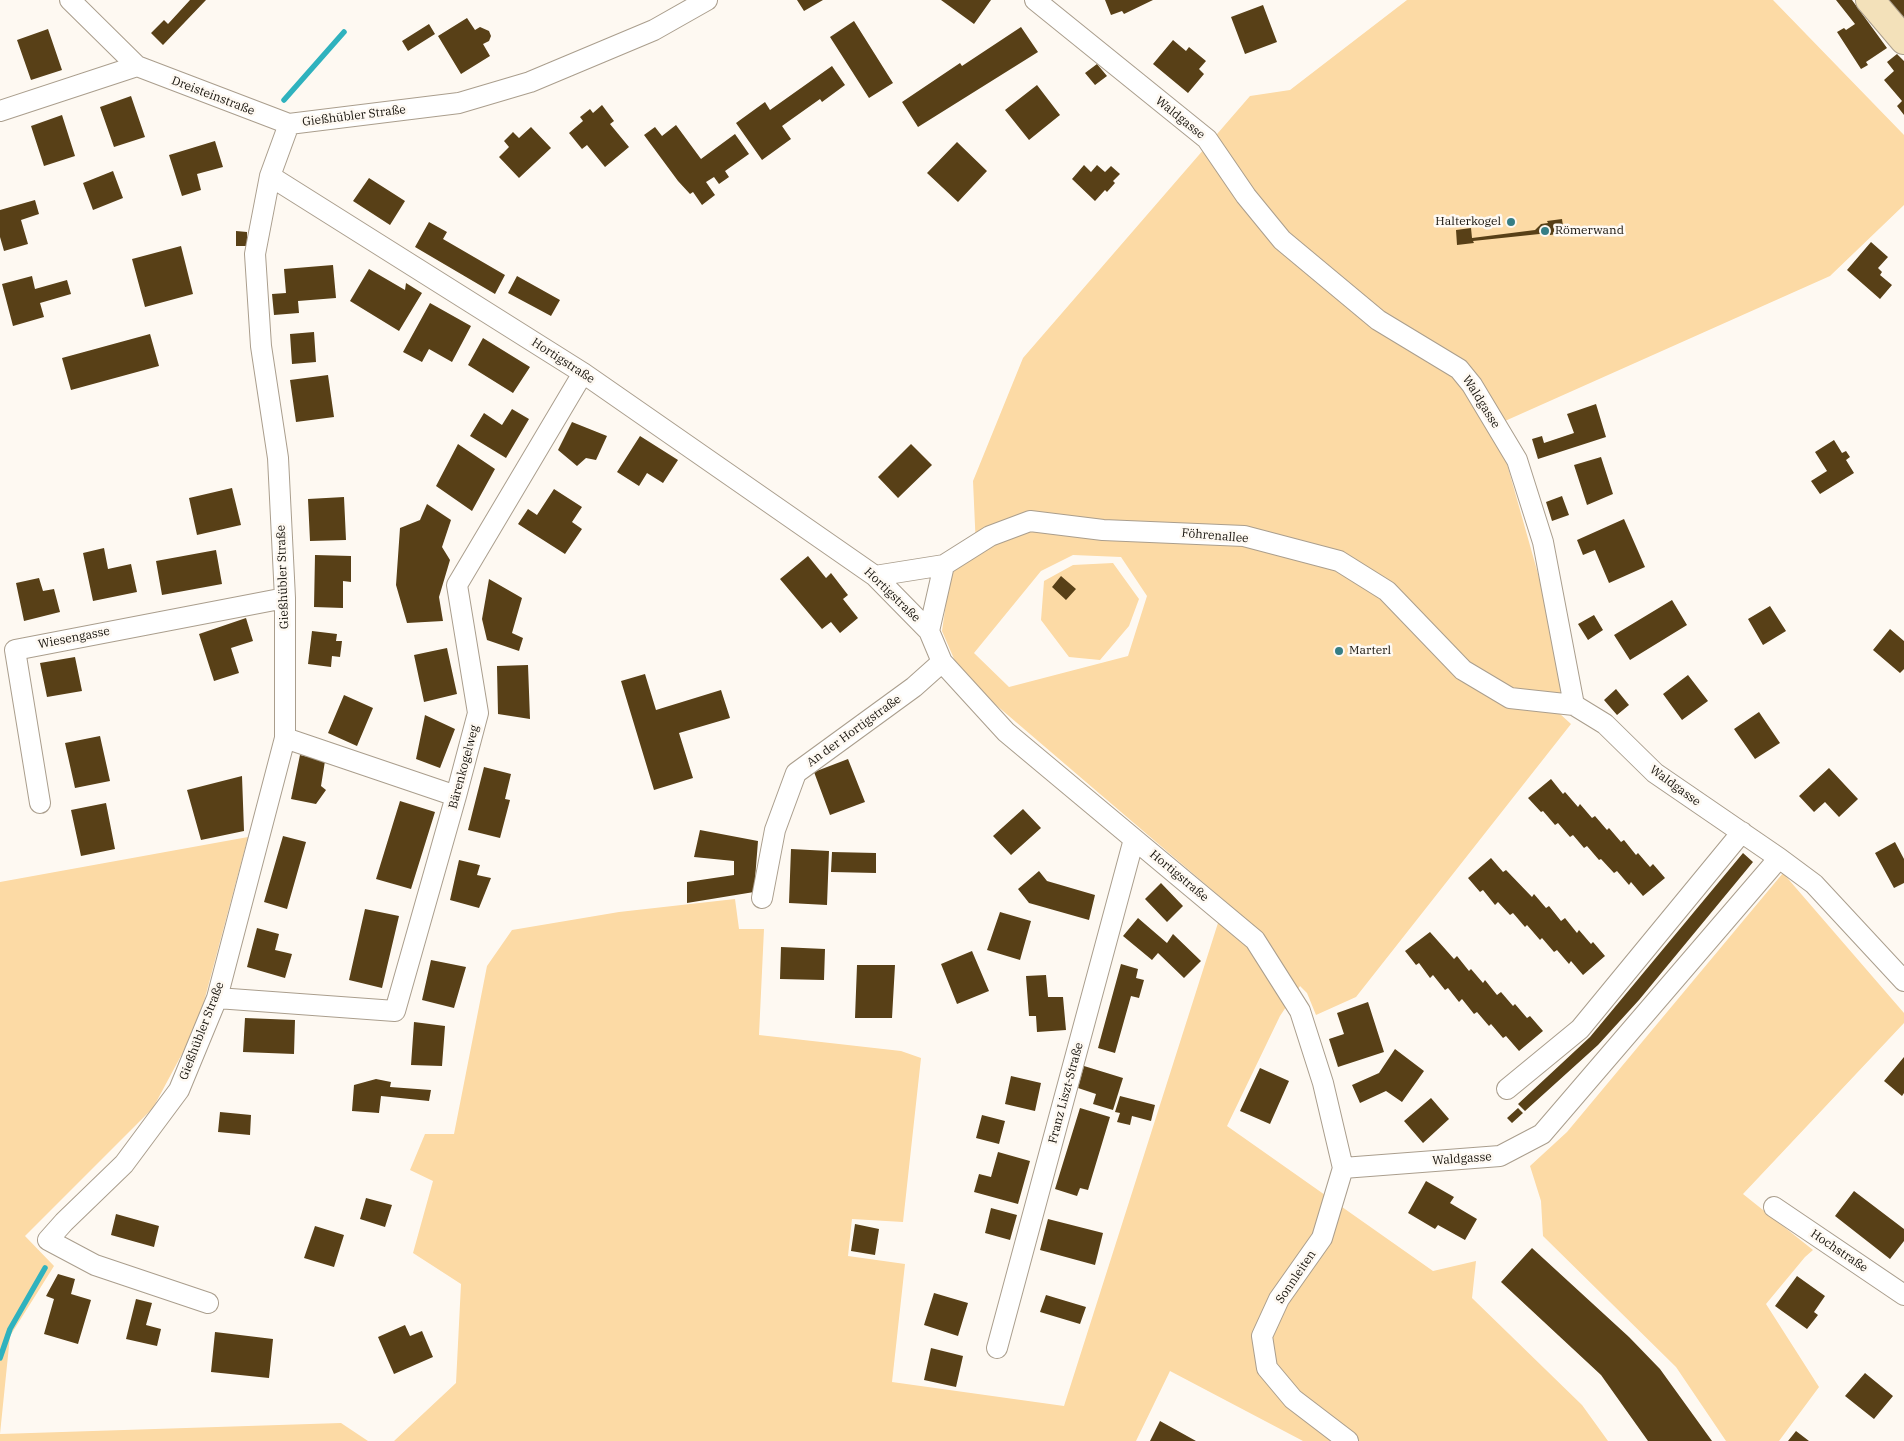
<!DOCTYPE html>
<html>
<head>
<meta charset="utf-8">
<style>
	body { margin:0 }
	canvas { display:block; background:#fef9f2 }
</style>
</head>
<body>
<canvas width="1904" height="1441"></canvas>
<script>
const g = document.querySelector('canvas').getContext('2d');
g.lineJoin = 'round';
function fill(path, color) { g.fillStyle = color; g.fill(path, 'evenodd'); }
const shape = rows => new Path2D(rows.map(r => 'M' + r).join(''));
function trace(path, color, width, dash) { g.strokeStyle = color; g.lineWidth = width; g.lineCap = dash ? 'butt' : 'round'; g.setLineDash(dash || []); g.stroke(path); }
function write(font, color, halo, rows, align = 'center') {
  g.font = font + ' "IBM Plex Serif",serif'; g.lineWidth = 5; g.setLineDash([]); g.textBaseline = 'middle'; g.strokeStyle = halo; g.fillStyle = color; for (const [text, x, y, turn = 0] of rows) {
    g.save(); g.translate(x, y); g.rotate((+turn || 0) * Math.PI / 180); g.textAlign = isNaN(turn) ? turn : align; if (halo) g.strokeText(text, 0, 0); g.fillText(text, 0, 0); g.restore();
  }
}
fill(shape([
	[1407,0,1773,0,1904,135,1904,205,1830,276,1496,425,1542,588,1561,681,1559,713,1571,724,1356,997,1316,1015,1307,993,1300,986,1280,1016,1227,1126,1433,1271,1476,1261,1472,1298,1582,1405,1608,1441,1303,1441,1170,1371,1136,1441,394,1441,456,1383,461,1284,413,1253,433,1181,410,1170,425,1134,454,1134,487,966,512,930,619,912,735,899,739,929,764,929,759,1035,901,1051,921,1058,903,1222,852,1219,848,1256,905,1264,892,1382,1064,1406,1225,901,961,675,942,631,950,575,976,548,973,481,1023,358,1250,96,1290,90],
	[1073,555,1121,557,1147,596,1128,656,1009,687,974,653,1041,571],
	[1113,563,1139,599,1129,626,1100,660,1069,657,1041,620,1044,581,1073,565],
	[248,837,198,1024,153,1108,25,1236,54,1266,10,1336,0,1434,341,1423,368,1441,0,1441,0,882],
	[1783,873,1904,1013,1904,1023,1743,1194,1813,1250,1805,1257,1766,1304,1819,1387,1779,1441,1726,1441,1676,1367,1543,1236,1541,1201,1530,1166,1567,1132]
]), '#fcdaa5');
trace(shape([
	[284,100,344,32],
	[0,1358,10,1329,45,1268]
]), '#2fb2be', 5.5);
fill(shape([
	[190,0,206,0,163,45,151,33,164,20,168,24],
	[797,0,823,0,804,11],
	[941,0,991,0,974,24],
	[1105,0,1153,0,1124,14,1122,11,1111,15],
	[1836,0,1852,0,1887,48,1866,62,1868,65,1861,69,1837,32,1844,28,1846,30,1855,24],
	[1888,0,1904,0,1904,20],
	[1263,5,1277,42,1245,54,1231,17],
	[467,18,475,30,480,27,489,31,491,36,489,41,483,44,490,56,461,74,438,36],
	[854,21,893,83,869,98,830,37],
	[429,24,435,34,408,51,402,41],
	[1021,27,1038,52,918,127,902,102,960,63,962,66],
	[48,29,62,70,31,80,17,40],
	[1173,40,1186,51,1189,47,1206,61,1199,69,1204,74,1188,93,1153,64],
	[1897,54,1904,61,1904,115,1897,106,1902,101,1884,80,1894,71,1887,62],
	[1097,64,1107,76,1095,85,1085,73],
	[832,66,845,85,822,102,820,99,782,126,791,139,762,160,736,123,765,102,770,110],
	[1037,85,1060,115,1029,140,1005,110],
	[131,96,145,137,114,147,100,107],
	[602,105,614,121,610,124,629,147,605,167,587,145,582,149,569,133,583,121,580,117,590,109,593,113],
	[62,115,75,156,44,166,31,126],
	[676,125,701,159,735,134,749,154,725,171,729,177,719,184,714,177,706,182,715,195,702,205,693,192,690,194,678,181,644,135,655,127,662,136],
	[531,127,551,148,519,178,499,157,509,147,504,141,513,132,519,138],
	[215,141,223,167,197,174,201,190,182,196,169,155],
	[957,142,987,171,958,202,927,173],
	[1084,165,1091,172,1097,165,1105,172,1111,166,1120,174,1113,181,1115,183,1107,192,1105,190,1095,201,1072,179],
	[113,171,123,198,93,210,83,183],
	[369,178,405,201,390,225,353,201],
	[35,200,39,214,21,220,28,244,4,251,0,237,0,210],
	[1562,219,1564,233,1550,235,1549,233,1473,241,1474,243,1457,245,1456,230,1471,228,1472,238,1535,230,1541,224,1548,223,1547,221],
	[429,222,447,232,443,239,505,275,495,294,415,247],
	[236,231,247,232,247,246,236,246],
	[1871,242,1888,257,1878,268,1882,272,1880,275,1892,285,1880,299,1847,270],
	[181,246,193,294,145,307,132,259],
	[333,265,336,298,298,301,299,313,274,315,272,294,286,293,284,269],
	[369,269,405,290,406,283,422,293,399,331,350,301],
	[32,276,35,289,67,280,71,294,40,303,44,317,13,326,2,284],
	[517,276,560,300,551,316,508,293],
	[430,303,471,326,452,362,429,349,422,362,403,352],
	[314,332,316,362,292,364,290,334],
	[150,334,159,366,71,390,62,358],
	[483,338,530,367,513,393,468,365],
	[328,375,334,417,296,422,290,380],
	[1596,404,1606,437,1538,459,1532,439,1542,436,1544,443,1574,433,1567,414],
	[512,409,529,419,506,458,470,436,484,413,502,425],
	[572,422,607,436,596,460,586,458,577,466,558,450],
	[640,436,678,460,663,483,647,473,639,486,617,472],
	[1834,440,1842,453,1846,451,1850,457,1846,460,1854,473,1820,494,1811,481,1827,471,1815,452],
	[458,444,495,469,472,511,436,486],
	[911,444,932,465,898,498,878,477],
	[1601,457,1613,494,1587,505,1574,465],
	[232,488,241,525,197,535,189,498],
	[554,489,582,507,572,522,582,529,565,554,518,524,528,509,537,515],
	[1562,496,1569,515,1552,521,1546,502],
	[344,497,346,540,310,541,308,499],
	[427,504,451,520,442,547,450,560,439,597,443,621,407,623,396,585,400,528,420,520],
	[1624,519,1645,567,1609,583,1595,550,1583,555,1577,540],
	[104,548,108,569,131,564,137,592,93,601,83,553],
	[216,550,222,584,162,595,156,561],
	[315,555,351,556,351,582,343,581,343,608,314,607],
	[808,556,826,578,831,573,848,595,843,599,858,618,840,633,831,622,822,629,780,579],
	[1061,576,1076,589,1066,600,1052,587],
	[39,578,43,591,54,589,60,612,24,621,16,583],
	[489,579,522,598,512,633,523,638,519,651,487,640,482,619],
	[1672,600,1687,625,1630,660,1614,635],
	[1770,606,1786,631,1763,645,1748,619],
	[1594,615,1603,630,1588,640,1578,624],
	[246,618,253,641,231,648,239,673,214,681,199,634],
	[1890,629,1904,641,1904,669,1900,673,1873,650],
	[312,631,337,634,336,641,342,641,340,657,332,656,331,667,308,664],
	[447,648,457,694,424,702,414,655],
	[75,657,82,691,47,697,40,663],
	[528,665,530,719,498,714,497,666],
	[645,674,656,710,721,690,730,718,679,733,693,778,654,790,621,681],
	[1688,675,1708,701,1682,720,1663,694],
	[1616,689,1629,705,1617,715,1604,700],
	[344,695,373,708,357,746,328,733],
	[1759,712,1780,743,1755,759,1734,729],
	[425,715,455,729,440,768,416,759],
	[100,736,110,781,75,788,65,743],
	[300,755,325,761,321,786,326,790,316,804,291,799],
	[848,759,865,802,830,815,814,772],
	[484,767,511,774,505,799,510,800,500,838,468,830],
	[1829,768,1858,799,1839,817,1825,802,1814,812,1799,796],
	[242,776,244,831,201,840,187,790],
	[1551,779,1563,794,1565,792,1578,807,1580,804,1592,818,1595,816,1607,830,1609,828,1621,842,1624,840,1636,855,1638,853,1650,867,1653,864,1665,878,1643,896,1631,882,1629,885,1617,871,1614,873,1601,859,1599,860,1587,846,1584,848,1573,835,1570,837,1558,823,1555,825,1543,811,1541,812,1528,798],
	[400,801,435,812,411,889,376,879],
	[106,803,115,849,81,856,71,810],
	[1023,809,1041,828,1011,855,993,836],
	[700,830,758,841,754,892,687,903,687,882,734,875,734,861,694,857],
	[283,836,306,842,287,909,264,902],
	[1895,842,1904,859,1904,883,1894,888,1875,853],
	[791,849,829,851,827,905,789,903],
	[832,852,876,853,876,873,831,872],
	[1743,853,1753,862,1639,1000,1598,1045,1525,1111,1518,1104,1590,1037],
	[1491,858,1503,872,1506,870,1532,897,1534,894,1546,908,1549,906,1561,921,1565,918,1577,933,1579,930,1591,944,1593,942,1605,956,1583,975,1571,961,1569,964,1557,950,1554,952,1542,938,1540,940,1527,925,1525,927,1513,913,1510,915,1498,902,1495,905,1483,890,1480,892,1468,878],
	[459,860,480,865,477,875,491,878,479,908,450,900],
	[1039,871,1047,881,1095,895,1089,920,1029,903,1018,889],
	[1161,883,1183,906,1167,922,1145,899],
	[365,909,399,916,382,988,349,980],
	[1000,912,1031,921,1020,960,987,950],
	[1138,918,1167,943,1173,934,1201,961,1184,978,1158,953,1152,960,1123,936],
	[257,928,279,934,275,950,292,954,285,978,247,967],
	[1430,932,1454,959,1457,956,1469,971,1471,969,1483,983,1485,980,1497,995,1501,992,1513,1006,1515,1004,1527,1018,1530,1016,1543,1031,1519,1051,1506,1036,1503,1038,1491,1024,1489,1026,1477,1012,1474,1014,1462,999,1459,1002,1448,988,1445,990,1433,975,1430,978,1419,963,1416,965,1405,951],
	[781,947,825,949,824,980,780,979],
	[972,951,989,991,957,1004,941,964],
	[431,960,466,967,454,1008,422,1000],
	[1121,964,1138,969,1136,978,1144,980,1139,998,1131,996,1115,1053,1098,1048],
	[857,965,895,965,892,1018,855,1018],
	[1046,975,1048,997,1063,997,1066,1030,1037,1032,1036,1016,1029,1016,1026,976],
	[1368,1002,1384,1052,1338,1067,1329,1039,1344,1034,1337,1013],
	[245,1018,295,1020,294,1054,243,1052],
	[414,1022,445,1026,442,1066,411,1065],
	[1395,1049,1424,1071,1402,1102,1386,1091,1360,1103,1352,1085,1379,1073],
	[1904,1057,1904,1093,1902,1096,1884,1081],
	[1084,1066,1123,1078,1113,1110,1093,1104,1096,1094,1078,1088],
	[1260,1068,1289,1081,1270,1124,1240,1111],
	[1011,1076,1041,1083,1035,1111,1005,1104],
	[376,1079,391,1082,390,1087,431,1090,429,1101,381,1096,379,1113,352,1111,354,1085],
	[1120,1096,1155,1105,1151,1121,1132,1116,1130,1125,1117,1122,1120,1113,1115,1112],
	[1431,1098,1449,1119,1423,1143,1404,1121],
	[1080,1108,1110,1117,1088,1190,1080,1188,1077,1196,1055,1189],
	[1518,1108,1523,1113,1512,1123,1507,1118],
	[220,1112,251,1115,250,1135,218,1132],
	[982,1115,1005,1121,999,1144,976,1138],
	[998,1152,1030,1161,1018,1204,974,1192,979,1174,991,1177],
	[1426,1181,1454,1197,1450,1203,1477,1219,1465,1240,1438,1225,1435,1229,1408,1213],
	[1854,1191,1904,1229,1904,1241,1890,1259,1835,1216],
	[366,1198,392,1205,385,1227,360,1219],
	[991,1208,1017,1215,1010,1240,985,1233],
	[116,1214,159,1226,154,1247,111,1235],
	[1048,1219,1103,1233,1095,1265,1040,1250],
	[855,1224,879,1229,875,1255,851,1251],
	[315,1226,344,1235,334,1267,304,1258],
	[1532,1248,1629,1337,1660,1369,1712,1441,1648,1441,1601,1375,1501,1282],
	[58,1274,75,1279,71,1294,91,1300,78,1344,44,1334,54,1299,46,1296],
	[1797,1276,1825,1296,1814,1312,1818,1315,1807,1329,1775,1306],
	[934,1293,968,1303,958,1336,924,1325],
	[1046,1295,1086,1307,1080,1324,1040,1312],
	[136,1299,152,1303,146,1325,161,1329,157,1346,126,1339],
	[405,1325,410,1336,422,1331,433,1357,394,1374,378,1337],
	[215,1332,273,1339,269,1378,211,1372],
	[931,1348,963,1356,956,1387,924,1380],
	[1865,1373,1893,1396,1874,1419,1845,1396],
	[1160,1421,1196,1441,1150,1441],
	[1796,1431,1809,1441,1788,1441]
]), '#584017');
const minor = shape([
	[70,0,137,66,289,124],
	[1035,0,1207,139,1246,196,1282,240,1378,320,1459,369,1472,385,1517,460,1543,542,1574,705,1605,724,1655,773,1779,858,1814,884,1904,981],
	[0,111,137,66],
	[270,176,583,373,875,576,929,631,942,662,1006,732,1255,940,1300,1011,1323,1083,1343,1168,1322,1238,1279,1299,1262,1336,1267,1368,1293,1399,1348,1441],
	[875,576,944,565,990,536,1030,521,1103,530,1244,536,1339,561,1387,591,1463,670,1510,698,1574,705],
	[929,631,944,565],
	[285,738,456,796],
	[40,803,15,650,285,598],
	[762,898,775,830,796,773,914,687,942,662],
	[217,998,395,1011,456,796,478,713,457,585,583,373],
	[1507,1089,1580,1029,1742,832],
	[1343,1168,1500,1156,1542,1134,1779,858],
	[1774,1207,1904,1295],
	[208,1303,95,1265,48,1240,64,1222,124,1164,179,1090,217,998,285,738,285,598,278,458,261,346,255,254,270,176,289,124,459,103,530,82,654,30,707,0],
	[997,1348,1134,839]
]);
const secondary = shape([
	[1870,0,1904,40]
]);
trace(minor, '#aa9e8d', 22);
trace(secondary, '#aa9e8d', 30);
trace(minor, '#fff', 20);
trace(secondary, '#f3e1ba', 28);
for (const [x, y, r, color] of [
	[1511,222,5,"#367e85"],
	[1545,231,5,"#367e85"],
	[1339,651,5,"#367e85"]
]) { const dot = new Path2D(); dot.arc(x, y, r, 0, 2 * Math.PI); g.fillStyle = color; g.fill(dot); trace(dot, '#fef9f2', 2); }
write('12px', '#17130c', '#fef9f2', [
	["Dreisteinstraße",213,96,21],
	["Gießhübler Straße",354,116,-7],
	["Waldgasse",1180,118,39],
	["Hortigstraße",563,361,33],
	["Waldgasse",1481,402,58],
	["Föhrenallee",1215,536,5],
	["Gießhübler Straße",283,577,-92],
	["Hortigstraße",892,595,44],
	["Wiesengasse",74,638,-11],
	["An der Hortigstraße",854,731,-36],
	["Bärenkogelweg",464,767,-75],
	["Waldgasse",1675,786,36],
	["Hortigstraße",1179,876,40],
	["Gießhübler Straße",202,1031,-69],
	["Franz Liszt-Straße",1066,1093,-75],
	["Waldgasse",1462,1159,-4],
	["Hochstraße",1839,1251,34],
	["Sonnleiten",1296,1277,-56]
]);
write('12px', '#17130c', '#fef9f2', [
	["Halterkogel",1501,222,"right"],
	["Römerwand",1555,231],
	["Marterl",1349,651]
], 'left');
</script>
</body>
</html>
